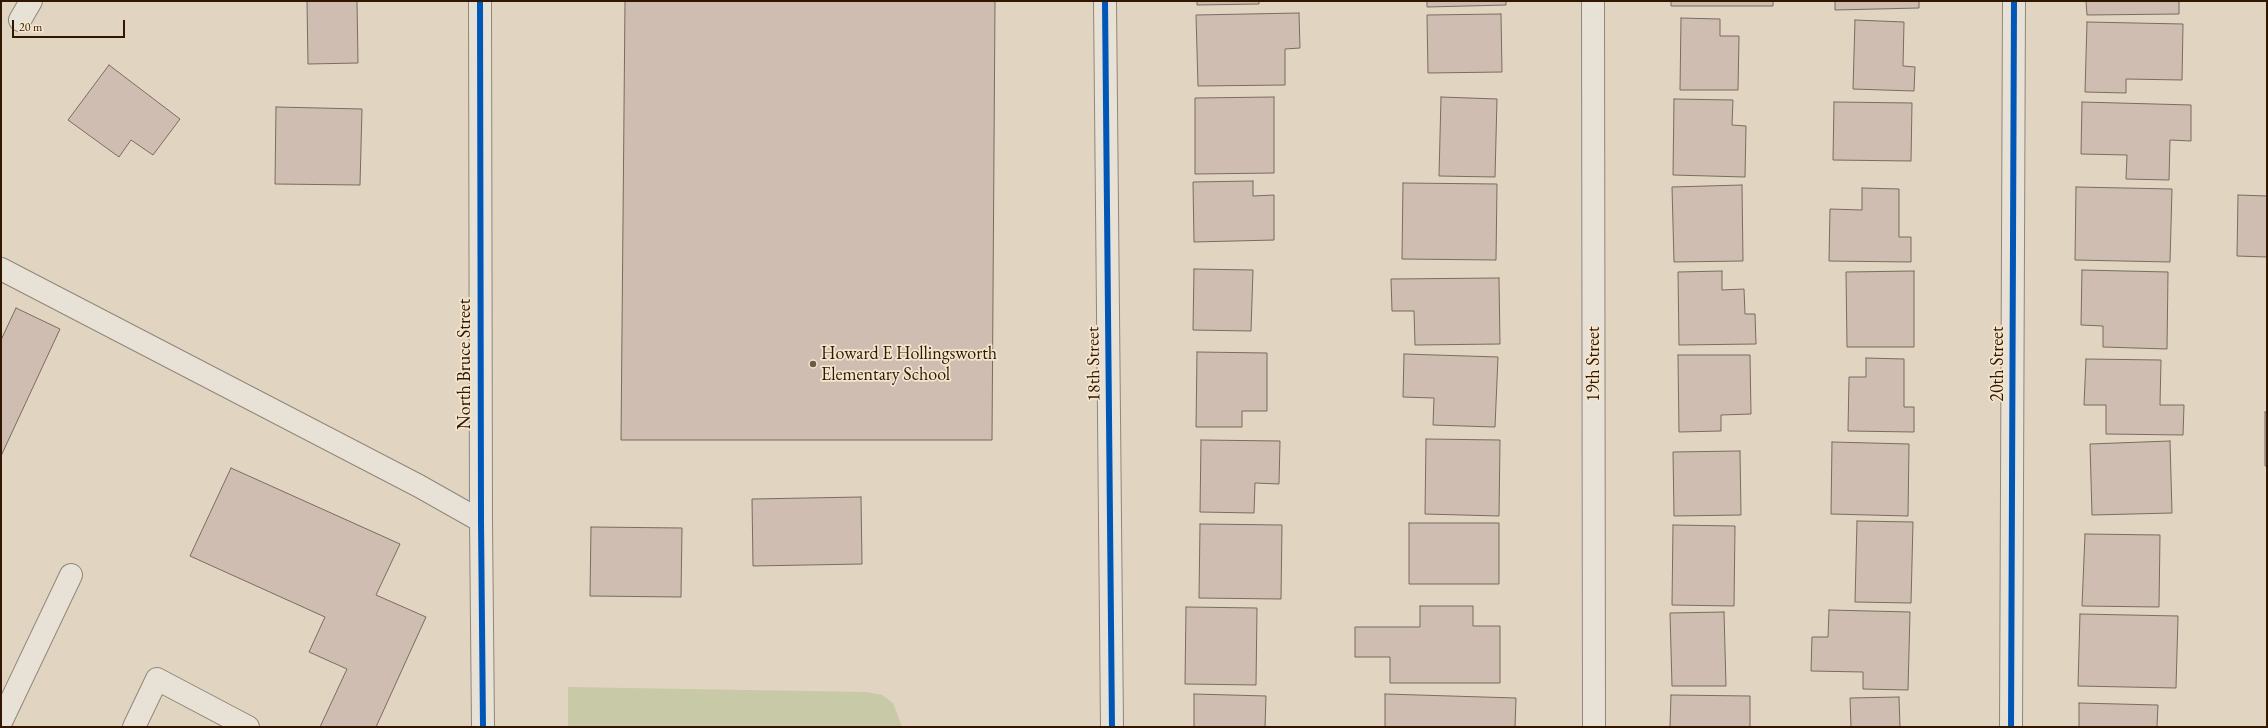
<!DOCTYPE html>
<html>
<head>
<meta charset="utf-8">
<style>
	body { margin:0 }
	#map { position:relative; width:2268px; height:728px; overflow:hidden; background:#e1d4c1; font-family:"EB Garamond",serif }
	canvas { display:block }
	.frame { position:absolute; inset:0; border:2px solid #311600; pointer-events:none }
	.scale { position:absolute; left:12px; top:20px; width:113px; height:18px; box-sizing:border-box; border:2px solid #311600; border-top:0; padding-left:5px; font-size:12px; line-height:14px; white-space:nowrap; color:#311600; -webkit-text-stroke:3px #f4e6ce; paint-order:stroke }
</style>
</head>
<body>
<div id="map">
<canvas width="2268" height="728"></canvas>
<div class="frame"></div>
<div class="scale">20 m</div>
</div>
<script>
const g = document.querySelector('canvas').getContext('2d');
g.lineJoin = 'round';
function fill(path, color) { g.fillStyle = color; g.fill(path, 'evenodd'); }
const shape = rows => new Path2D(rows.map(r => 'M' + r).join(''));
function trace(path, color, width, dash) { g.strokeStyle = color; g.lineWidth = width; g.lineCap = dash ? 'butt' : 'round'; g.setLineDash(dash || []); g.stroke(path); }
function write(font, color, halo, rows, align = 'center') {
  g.font = font + ' "EB Garamond",serif'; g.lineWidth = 3.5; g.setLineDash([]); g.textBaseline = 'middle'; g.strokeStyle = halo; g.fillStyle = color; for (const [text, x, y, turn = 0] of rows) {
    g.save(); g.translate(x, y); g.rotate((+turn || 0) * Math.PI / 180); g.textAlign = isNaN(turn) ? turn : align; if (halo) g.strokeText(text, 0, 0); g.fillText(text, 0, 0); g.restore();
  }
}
fill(shape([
	[568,687,866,692,882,695,893,703,902,727,568,727]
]), '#c8c9a7');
const building = shape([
	[307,1,357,1,358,63,308,64,307,1],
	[625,1,995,1,992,440,621,440,625,1],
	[1197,1,1259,1,1259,4,1197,5,1197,1],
	[1427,1,1506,1,1506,5,1427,7,1427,1],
	[1671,1,1773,1,1773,6,1671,6,1671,1],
	[1835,1,1919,1,1919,8,1835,10,1835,1],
	[2086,1,2179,1,2179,14,2087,15,2086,1],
	[1299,13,1300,48,1285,49,1285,85,1198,86,1196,15,1299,13],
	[1501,14,1502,72,1428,73,1427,15,1501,14],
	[1681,18,1720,19,1720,36,1739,36,1738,90,1680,90,1681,18],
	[1855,20,1904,22,1903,66,1915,67,1914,91,1853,89,1855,20],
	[2087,22,2183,24,2182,80,2126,79,2126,93,2085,92,2087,22],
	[109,65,180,119,153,155,131,140,119,157,68,120,109,65],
	[1274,97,1274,173,1195,174,1195,98,1274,97],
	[1441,97,1497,99,1495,177,1439,176,1441,97],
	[1674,99,1733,100,1732,125,1746,126,1745,177,1673,175,1674,99],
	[1834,102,1912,103,1911,161,1833,160,1834,102],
	[2082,102,2191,105,2191,141,2170,140,2169,180,2126,179,2127,155,2081,154,2082,102],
	[276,107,362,109,360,185,275,184,276,107],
	[1253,181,1253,196,1274,195,1274,240,1194,242,1193,182,1253,181],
	[1403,183,1497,184,1496,260,1402,259,1403,183],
	[1742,185,1743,261,1674,262,1672,187,1742,185],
	[2076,187,2172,189,2170,262,2075,260,2076,187],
	[1862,188,1899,189,1899,237,1911,237,1911,262,1829,261,1830,209,1862,210,1862,188],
	[2238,195,2267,196,2267,257,2237,256,2238,195],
	[1194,269,1253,270,1251,331,1193,330,1194,269],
	[2082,270,2168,272,2167,349,2103,347,2103,326,2081,325,2082,270],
	[1722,271,1722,290,1744,289,1745,314,1755,314,1756,344,1679,345,1678,272,1722,271],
	[1914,271,1914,347,1847,347,1846,272,1914,271],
	[1499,278,1500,344,1415,345,1414,311,1392,311,1391,279,1499,278],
	[16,308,60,329,1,456,1,340,16,308],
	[1197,352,1267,353,1267,411,1242,411,1242,427,1196,427,1197,352],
	[1404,354,1498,357,1495,427,1433,425,1434,398,1403,397,1404,354],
	[1678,355,1750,355,1751,414,1721,415,1721,431,1679,432,1678,355],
	[1866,358,1904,359,1904,407,1914,407,1914,432,1848,431,1849,377,1866,377,1866,358],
	[2086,359,2161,360,2160,405,2184,405,2183,435,2106,434,2106,405,2084,405,2086,359],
	[2265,412,2267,412,2267,466,2265,466,2265,412],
	[1426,439,1500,440,1499,516,1425,514,1426,439],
	[1201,440,1280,441,1279,484,1255,483,1254,513,1200,512,1201,440],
	[2170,441,2172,513,2092,515,2090,444,2170,441],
	[1832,442,1909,444,1908,516,1831,514,1832,442],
	[1740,451,1741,515,1674,516,1673,452,1740,451],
	[231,468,400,544,376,595,426,617,376,727,320,727,347,669,309,652,325,617,190,556,231,468],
	[861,497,862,564,753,566,752,499,861,497],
	[1857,521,1913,522,1911,603,1855,602,1857,521],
	[1409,523,1499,523,1499,584,1409,584,1409,523],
	[1200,524,1282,525,1281,599,1199,598,1200,524],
	[1673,525,1735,526,1734,606,1672,605,1673,525],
	[591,527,682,528,681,597,590,596,591,527],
	[2085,534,2160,535,2159,607,2082,606,2085,534],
	[1420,606,1473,606,1473,626,1500,626,1500,683,1390,683,1390,657,1355,657,1355,627,1420,627,1420,606],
	[1186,607,1257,608,1256,685,1185,684,1186,607],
	[1829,610,1910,612,1908,690,1863,689,1863,672,1811,671,1812,637,1828,637,1829,610],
	[1724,612,1726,686,1672,686,1670,613,1724,612],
	[2080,614,2178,616,2176,688,2078,686,2080,614],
	[1194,694,1266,696,1265,727,1194,727,1194,694],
	[1385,694,1516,698,1515,727,1385,727,1385,694],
	[1671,695,1750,696,1750,727,1670,727,1671,695],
	[1899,697,1900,727,1851,727,1850,698,1899,697],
	[2079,703,2158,705,2157,727,2079,727,2079,703]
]);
fill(building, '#cebdb0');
trace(building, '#776d60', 1);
const minor = shape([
	[480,1,481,521,483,727],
	[1105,1,1112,727],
	[1593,1,1594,727],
	[20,20,31,1],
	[1,269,419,486,481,521],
	[1,722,71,575],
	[134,727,157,679,248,727],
	[2011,727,2014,1]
]);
trace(minor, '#918679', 24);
trace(minor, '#e7e1d6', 22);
trace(shape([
	[480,1,481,521,483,727],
	[1105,1,1112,727],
	[2011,727,2014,1]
]), '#0057b8', 6);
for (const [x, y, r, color] of [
	[813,364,4,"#6f5844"]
]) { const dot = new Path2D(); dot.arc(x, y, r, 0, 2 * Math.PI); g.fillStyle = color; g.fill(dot); trace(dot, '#f4e6ce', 1.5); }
write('18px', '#311600', '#f4e6ce', [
	["Howard E Hollingsworth",821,354],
	["Elementary School",821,375]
], 'left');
write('18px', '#311600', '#f4e6ce', [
	["North Bruce Street",465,364,-90],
	["18th Street",1094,364,-91],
	["19th Street",1594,364,-90],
	["20th Street",1998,364,-90]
]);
</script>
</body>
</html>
